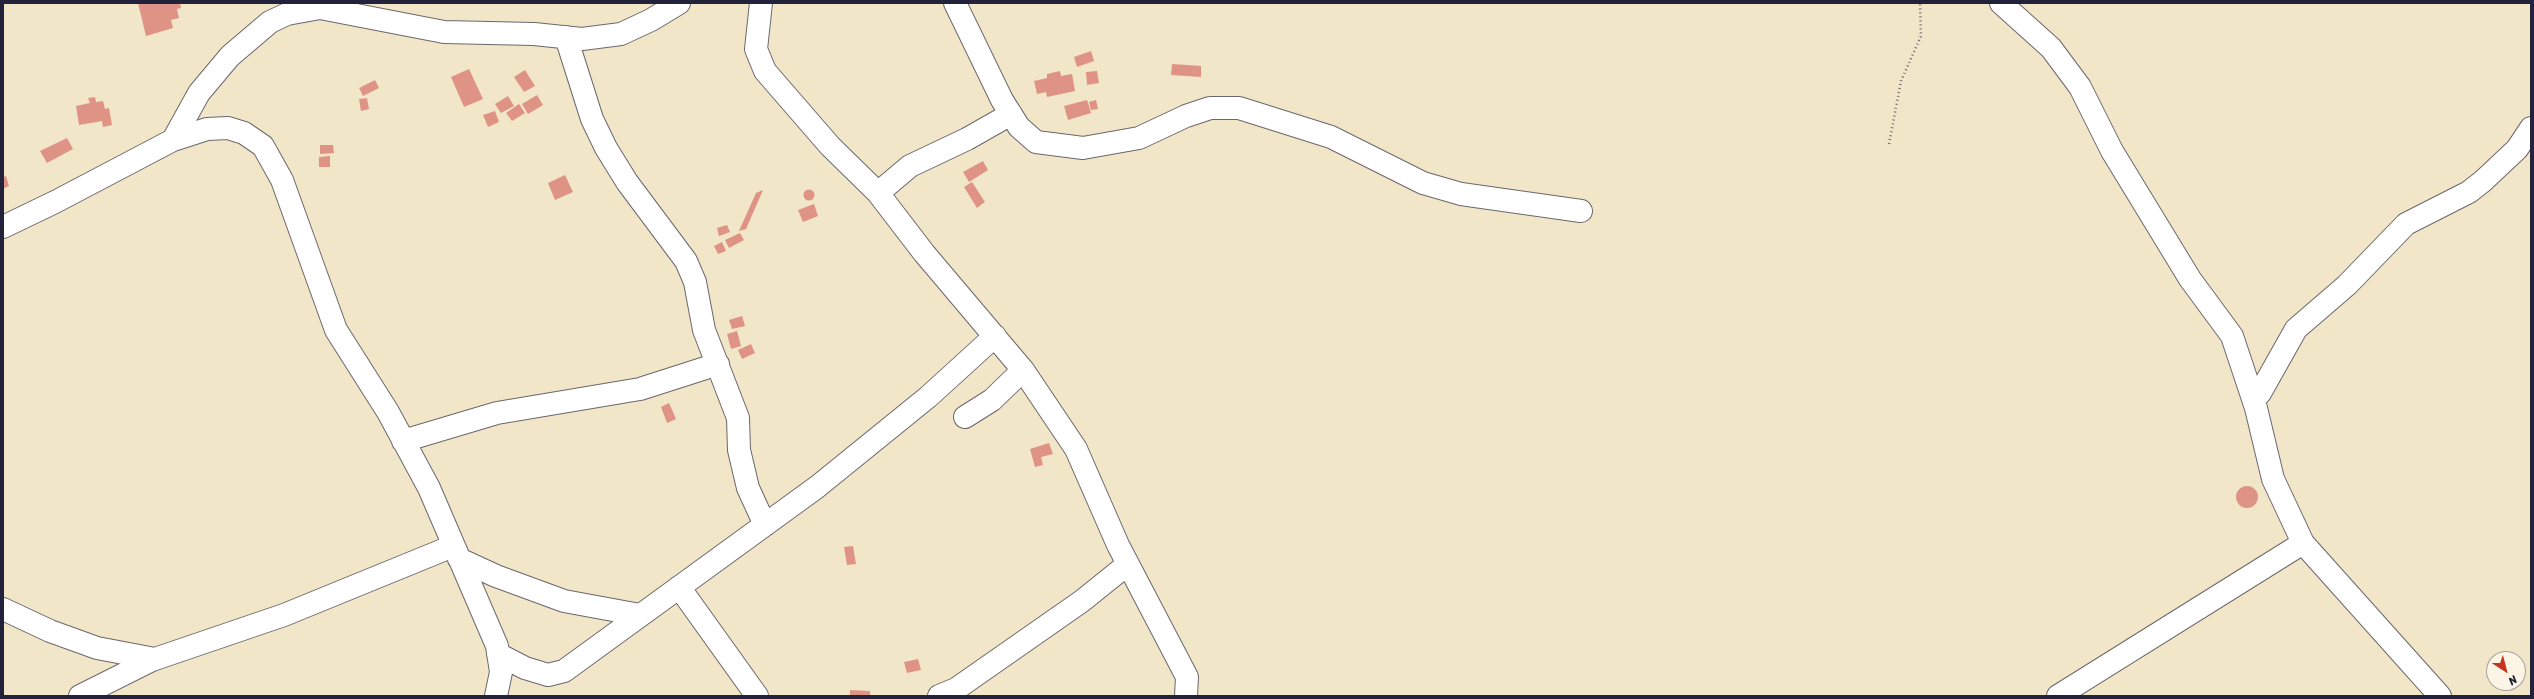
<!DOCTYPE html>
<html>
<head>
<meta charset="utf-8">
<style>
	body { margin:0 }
	#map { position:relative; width:2534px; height:699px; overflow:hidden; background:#f2e6c9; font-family:Sriracha,sans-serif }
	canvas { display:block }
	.frame { position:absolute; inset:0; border:4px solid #22223b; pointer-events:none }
	.north { position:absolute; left:2486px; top:651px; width:40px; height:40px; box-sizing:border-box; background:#fcf5e5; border:1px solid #a5a1a1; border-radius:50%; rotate:144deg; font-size:11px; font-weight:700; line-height:16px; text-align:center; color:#22223b }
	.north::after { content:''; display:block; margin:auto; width:14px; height:18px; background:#c8321e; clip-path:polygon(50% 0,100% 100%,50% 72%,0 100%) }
</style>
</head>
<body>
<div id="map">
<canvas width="2534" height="699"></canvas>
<div class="frame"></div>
<div class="north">N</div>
</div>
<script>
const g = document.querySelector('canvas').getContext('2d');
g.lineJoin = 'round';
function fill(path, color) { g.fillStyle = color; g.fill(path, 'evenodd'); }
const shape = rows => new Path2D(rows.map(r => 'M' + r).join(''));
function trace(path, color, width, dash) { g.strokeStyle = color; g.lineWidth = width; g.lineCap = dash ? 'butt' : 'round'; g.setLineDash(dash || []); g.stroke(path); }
fill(shape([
	[138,3,180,3,181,8,177,9,179,18,171,20,173,28,146,36],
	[1091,51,1094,61,1077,67,1074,57],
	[1172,64,1201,66,1201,77,1171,75],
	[469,69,483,99,464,107,451,77],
	[525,70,535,86,524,92,514,77],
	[1060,71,1061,76,1072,74,1075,91,1047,97,1046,92,1037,94,1034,81,1047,78,1047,74],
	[1097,71,1099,83,1087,85,1086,72],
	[375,80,379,88,363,96,359,88],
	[537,95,543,105,528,114,522,104],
	[508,96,514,106,501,113,495,104],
	[95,97,96,102,103,101,105,109,109,108,112,125,103,127,102,121,79,125,76,106,90,103,88,98],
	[367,98,369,109,361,111,359,99],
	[1087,100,1091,113,1068,120,1064,106],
	[1096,100,1098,109,1091,110,1089,102],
	[519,104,525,113,512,121,506,113],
	[495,111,499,122,488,127,483,115],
	[67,138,73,149,47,163,40,151],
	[320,145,333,145,334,153,320,154],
	[330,156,330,167,319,167,319,157],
	[983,161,988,170,969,182,963,172],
	[565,175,573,192,555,200,548,183],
	[6,176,9,186,3,189,3,177],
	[972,182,985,202,977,208,964,187],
	'803.5 195a5.5 5.5 0 1 1 11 0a5.5 5.5 0 1 1-11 0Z',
	[763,190,746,229,739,231,756,193],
	[814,204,818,216,803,222,798,210],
	[727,225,730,232,719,236,717,228],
	[740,233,744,240,729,248,725,240],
	[722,242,726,251,718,254,714,246],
	[742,316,745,326,732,329,729,320],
	[737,331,741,346,731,349,727,334],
	[751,344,755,353,742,359,738,350],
	[669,403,676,419,667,423,661,407],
	[1049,443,1053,454,1041,457,1043,465,1035,467,1030,449],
	'2236 497a11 11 0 1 1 22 0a11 11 0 1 1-22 0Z',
	[853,546,856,564,847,565,844,547],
	[918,659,921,670,907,673,904,662],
	[850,690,870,691,870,696,850,696]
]), '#df9384');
const minor = shape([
	[761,3,756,49,765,71,830,146,878,193,924,253,1023,370,1076,449,1118,545,1187,677,1186,696],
	[955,3,1002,100,1019,127,1036,142,1083,148,1139,138,1186,116,1210,108,1239,108,1331,137,1423,183,1461,194,1581,211],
	[2001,3,2051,48,2080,87,2112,151,2190,279,2232,336,2256,408,2273,479,2303,543,2440,696],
	[566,37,592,119,606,148,627,182,686,261,695,282,704,330,738,418,739,450,748,488,765,525],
	[173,140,199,93,230,56,270,22,287,14,320,8,444,32,534,34,582,39,621,34,651,20,679,3],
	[878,193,910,166,967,139,1011,114],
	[3,227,55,202,173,140,207,129,228,128,244,133,263,146,282,180,336,330,388,412,429,488,497,646,501,672,496,696],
	[2260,393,2296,329,2347,285,2406,224,2469,192,2483,181,2517,149,2531,128],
	[965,417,992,400,1023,370],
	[403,441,497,413,640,389,718,364],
	[459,559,496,576,564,601,640,615],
	[679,587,757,696],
	[3,609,50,631,97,648,155,659],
	[498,654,525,668,548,675,564,671,817,487,928,397,995,336],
	[80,696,152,660,284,615,453,546],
	[939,696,956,689,1082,601,1128,564],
	[2058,696,2303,543]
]);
trace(minor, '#6b676d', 24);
trace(shape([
	[1889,144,1901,81,1921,36,1920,3]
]), '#6b676d', 2.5, [1, 3]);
trace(minor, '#fff', 22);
</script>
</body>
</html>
